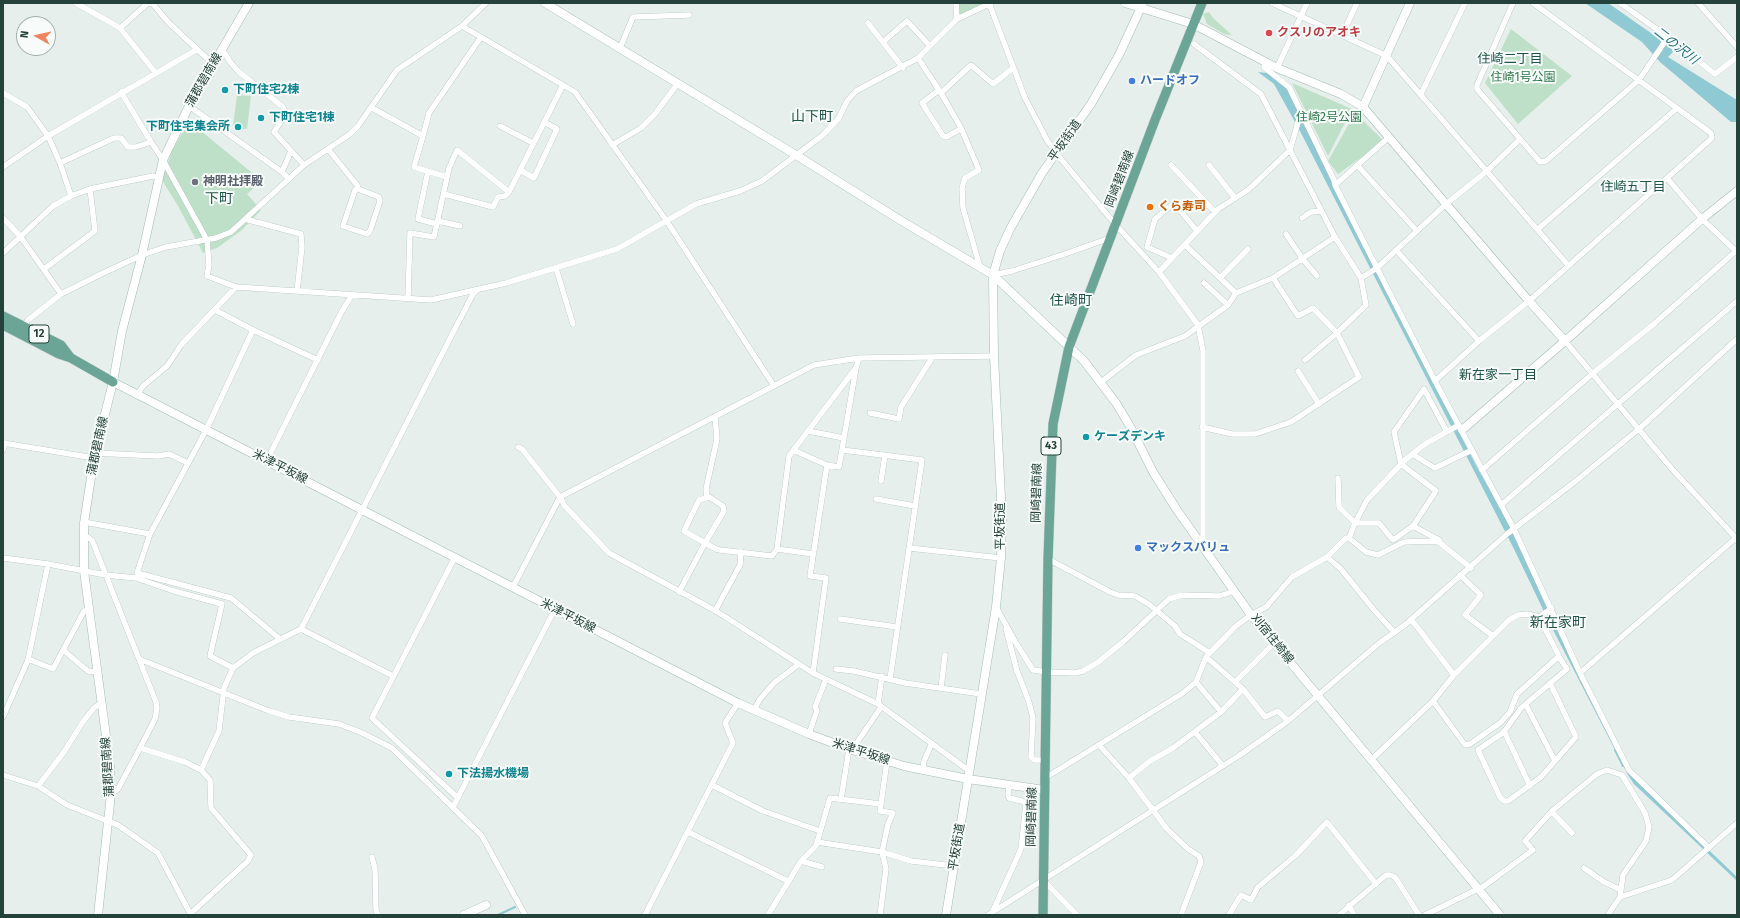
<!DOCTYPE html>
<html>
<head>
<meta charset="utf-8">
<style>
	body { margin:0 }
	#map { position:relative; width:1740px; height:918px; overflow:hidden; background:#e6efeb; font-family:"Fira Sans",sans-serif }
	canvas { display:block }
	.frame { position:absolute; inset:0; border:4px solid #24423a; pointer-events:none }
	.north { position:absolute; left:16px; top:16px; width:40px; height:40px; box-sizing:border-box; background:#f7fbf9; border:1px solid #a3b1ad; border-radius:50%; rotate:278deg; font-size:11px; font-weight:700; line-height:16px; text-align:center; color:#24423a }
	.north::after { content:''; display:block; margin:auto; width:14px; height:18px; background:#f4845f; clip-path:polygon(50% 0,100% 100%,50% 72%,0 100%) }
</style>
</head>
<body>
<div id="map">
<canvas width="1740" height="918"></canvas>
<div class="frame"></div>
<div class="north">N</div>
</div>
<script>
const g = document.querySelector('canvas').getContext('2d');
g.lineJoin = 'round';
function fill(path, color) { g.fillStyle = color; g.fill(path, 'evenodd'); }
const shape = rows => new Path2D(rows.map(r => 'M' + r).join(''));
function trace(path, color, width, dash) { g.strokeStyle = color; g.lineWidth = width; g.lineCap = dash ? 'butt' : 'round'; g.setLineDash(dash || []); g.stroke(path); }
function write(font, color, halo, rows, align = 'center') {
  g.font = font + ' "Fira Sans","Noto Sans JP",sans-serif'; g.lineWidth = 4; g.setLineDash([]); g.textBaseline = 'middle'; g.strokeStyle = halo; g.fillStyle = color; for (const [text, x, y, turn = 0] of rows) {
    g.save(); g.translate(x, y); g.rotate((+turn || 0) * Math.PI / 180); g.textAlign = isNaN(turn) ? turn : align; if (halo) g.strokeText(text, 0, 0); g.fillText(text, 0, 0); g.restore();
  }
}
fill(shape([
	[958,3,984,3,959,16],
	[1209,12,1213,18,1232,35,1224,34,1207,24,1203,14],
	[1511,29,1572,76,1518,124,1485,83],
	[1292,83,1352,109,1328,156],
	[237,95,251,96,247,129,243,129,237,124,233,126],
	[1355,113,1384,141,1338,174,1328,161],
	[189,121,262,181,247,194,261,210,242,230,217,248,203,253,178,206,162,180,172,151]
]), '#bfe0c8');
fill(shape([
	[1585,3,1608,3,1658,38,1674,51,1668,57,1737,100,1737,122,1731,122,1660,62,1642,42],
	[1258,72,1267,73,1286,87,1389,297,1478,469,1503,513,1629,774,1737,877,1737,881,1634,784,1628,775,1550,624,1514,549,1301,133,1274,84]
]), '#8ec9d4');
trace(shape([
	[1615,750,1623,766],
	[498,915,515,907]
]), '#8ec9d4', 2);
const street = shape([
	[76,3,120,28,155,72],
	[149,3,153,4,169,23,213,64],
	[956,3,957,19],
	[989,3,1025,98,1047,140,1056,153,1115,224,1159,272,1198,325,1203,351,1203,540,1201,542],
	[1272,3,1387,56,1568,265],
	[1513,3,1477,85,1477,89,1540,162,1546,161,1639,80,1668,37],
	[1620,3,1668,37,1715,74,1737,57],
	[1698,3,1737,47],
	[868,23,903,68],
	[462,26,575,92,666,220,774,386],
	[120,28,148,3],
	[1342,35,1357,3],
	[883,42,907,21,930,46],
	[1194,44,1261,94,1335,237,1361,278,1366,305,1337,333,1359,377,1291,422,1255,434,1232,434,1202,427],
	[620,48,633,17,689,15],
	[222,49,231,63,238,71,283,107,286,114,274,132,304,165],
	[918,58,941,93,961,128,979,170,965,178,962,188,963,208,980,267],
	[1264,67,1289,87,1334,180,1335,185,1377,268,1435,381,1514,529,1580,673,1629,770,1709,848],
	[1277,68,1307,3],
	[939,90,922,103,943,136,946,137,961,129],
	[121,92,151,142,163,160,207,240,209,265,207,276,236,287,431,300,506,283,617,249,696,204,740,191,762,181,823,135,839,118,847,101,856,91,918,58,957,19,991,3],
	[3,93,27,107,48,136,60,163,71,196],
	[941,93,971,65,993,84,1013,68],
	[1421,94,1465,3],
	[189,106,282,172,289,179],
	[372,108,423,136,414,167,447,177],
	[500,126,533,143],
	[423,136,429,113,481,37],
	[612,145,641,128,655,114,678,83],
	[328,149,357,185,358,189,379,197,380,201,370,231,367,234,343,226,355,190,358,188],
	[60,163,114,138,121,138,128,147,136,147,151,142],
	[1171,165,1215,212],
	[1209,165,1235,198],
	[1357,165,1417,231],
	[3,167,48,136,196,50],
	[520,170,534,178,557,129,544,122],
	[428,171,418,219,437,224],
	[282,172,291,151],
	[1667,178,1702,219,1737,252],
	[1335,185,1388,138],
	[444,194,493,207,498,197,505,196,509,192,563,85],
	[3,218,20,236,61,294],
	[1302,218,1311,212,1321,211],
	[245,219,301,234,302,247,297,291],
	[438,221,460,226],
	[1538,229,1676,109],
	[1286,234,1302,258,1317,276],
	[1185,245,1236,293],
	[1396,250,1479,341],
	[3,253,53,206,71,196,90,189,153,176,159,178],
	[1172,258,1147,247,1155,219,1174,203,1197,231],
	[556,268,573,324],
	[44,269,95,231,90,189],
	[1159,272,1218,209,1248,190,1290,150,1301,112],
	[993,275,1012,271,1062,255,1110,238],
	[1220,278,1248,249],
	[1273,278,1298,316,1313,308,1337,333,1305,360],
	[1361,278,1377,268,1446,204,1487,171,1520,139],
	[1204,283,1228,305],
	[408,299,410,233,434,237,449,168,457,150,509,192],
	[215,310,253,330,318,360],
	[24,326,28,320,61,294,99,275,142,255,166,247,216,238,231,232,304,165,350,134,358,126,397,70,462,26,486,3],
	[253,330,206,430,150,534,137,573,231,598,280,639],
	[1565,341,1672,469,1736,538],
	[1298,371,1319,404],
	[1435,381,1479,341,1529,301,1712,138,1711,133,1533,3],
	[1101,382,1136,355,1185,336,1228,305,1236,293,1273,278,1335,237],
	[137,395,143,386,167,366,181,345,236,287],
	[870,413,899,419,901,407,932,358],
	[808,431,844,438],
	[3,443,94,458],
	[518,447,522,449,560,497,564,505,609,553,716,611,813,673,878,704,968,770],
	[3,450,5,443],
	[793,450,827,465],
	[842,450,922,460,890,679],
	[95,453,158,456,169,454,188,463],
	[1412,454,1435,468,1472,450],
	[267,460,342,311,352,295],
	[1482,470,1592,374,1655,323,1737,250],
	[1338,478,1339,507,1355,523,1379,523,1393,540,1413,526,1439,540],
	[881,481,885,455],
	[707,498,706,489,717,439,715,416],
	[876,499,915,506],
	[1501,505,1737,301],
	[84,522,150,534],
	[1413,526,1436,491,1401,464,1394,432,1424,389,1447,432],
	[84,535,92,540,139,659,156,702,157,708,155,719,140,748,118,789,111,794],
	[1349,538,1355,523,1367,500,1405,460,1425,444,1459,425],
	[909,548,1001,558],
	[813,554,777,549,789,456,855,369],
	[455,557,372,718,458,798],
	[1327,557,1341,569,1374,610,1394,632],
	[3,558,48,564,106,575,136,578,174,591,222,604,210,656,233,668],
	[1048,559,1110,592,1118,595,1135,596,1150,605,1175,626,1180,634,1210,653],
	[1460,575,1481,595,1465,615,1493,636],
	[513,587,560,497,814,365,859,358,994,356],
	[679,592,705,543,724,511,723,506,709,497,699,500,684,531,705,543,716,549,720,550,772,556,777,549],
	[996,607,1016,643,1033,670,1047,672,1075,673,1083,671,1097,663,1123,642,1169,599,1182,595,1219,596,1235,591],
	[715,611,740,565,741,552],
	[840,619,897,627],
	[1411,619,1454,675],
	[301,629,393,676],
	[1006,629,1017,671,1029,702,1033,718,1031,757,1034,760,1045,760],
	[63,650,88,671,98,672],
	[28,659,53,669,84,611,90,610],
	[139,659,269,711,289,717,339,724,360,732,392,748,482,836,525,915],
	[836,669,854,671,905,683,981,694],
	[813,673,826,578,810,576,827,465,839,467,856,368,859,358],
	[1580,673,1737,537],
	[1196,682,1221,712],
	[1235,682,1274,643],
	[1550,683,1576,737,1541,777,1508,801,1504,801,1500,797,1478,750,1504,732,1521,708,1567,669,1559,657],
	[941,688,945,655],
	[1243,689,1265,717,1278,711,1288,721],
	[1433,701,1465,745,1470,744,1500,723,1510,712,1517,694,1559,656,1539,617],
	[878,704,882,676],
	[1526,705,1555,761],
	[754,710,760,699,774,683,799,664],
	[3,717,28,660,48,564],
	[1504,731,1530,786],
	[1195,732,1223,766],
	[809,734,817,710,815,707,826,679],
	[1099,745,1129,778,1167,829,1188,849,1199,856,1201,862,1181,915],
	[140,748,185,762,201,770,210,780,211,808,251,855,248,861,190,914],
	[856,751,858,741,881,707],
	[1371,760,1433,701,1454,675,1509,620,1518,615,1528,614,1539,617,1552,608],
	[201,770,219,731,224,688,233,668,253,653,301,629,442,354,473,294,477,290],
	[923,770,924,761,932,743],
	[3,775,38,786,67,805,118,825,158,853,191,915],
	[1045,778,1183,693,1196,682,1206,657,1236,626,1251,615,1266,607,1292,577,1327,557,1346,538,1349,538,1366,552,1378,555,1404,542,1434,541,1440,543,1471,568],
	[1129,778,1150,761,1173,748,1221,712,1243,689,1206,657],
	[712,785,763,811,820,831],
	[38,786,64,752,82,723,94,708,101,703],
	[841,799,849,749],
	[453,807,555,609],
	[1552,812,1572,833],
	[688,832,788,881],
	[817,842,882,852,911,861,954,866],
	[372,857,375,869,376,910,378,915],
	[801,861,822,867],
	[1584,868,1604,882,1621,890],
	[1044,881,1077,915],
	[1620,897,1672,880,1737,823],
	[1349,905,1354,915],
	[992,913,1021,849,1026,804,1022,801,1009,798,1008,795,1009,785],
	[645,915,733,743,725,723,738,703],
	[768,915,801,861,816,846,830,798,881,804,887,761],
	[880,915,886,869,882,852,888,824,893,813,880,811,881,804],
	[988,915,1240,755,1288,721,1378,644,1406,624,1507,534,1577,480,1639,429,1737,339],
	[1229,915,1241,895,1251,900,1258,887,1295,856,1327,822,1376,884],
	[1339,915,1386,875,1390,875,1395,877,1419,915],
	[1425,915,1484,886,1533,850,1525,841,1552,811,1597,774,1607,770,1622,775,1645,813,1649,827,1646,841,1623,875,1620,897,1608,915]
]);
const secondary = shape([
	[545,3,796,155,900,220,993,275,1084,361,1116,403,1131,428,1153,472,1177,510,1251,615,1500,915],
	[1125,3,1193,24,1277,68,1341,94,1363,107,1529,301,1565,341],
	[1363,107,1410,3],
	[113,382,738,703,809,734,849,749,904,766,968,779,1045,790],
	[1462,430,1565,341,1702,219,1737,191],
	[1736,538,1737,539],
	[98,915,111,794,110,766,84,571,84,523,94,458,113,382,122,331,142,255,163,160,189,106,249,3],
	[464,915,486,905],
	[946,915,996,607,1001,558,1002,519,994,356,993,275,1000,251,1010,229,1042,173,1091,104,1119,55,1143,3]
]);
const primary = shape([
	[3,316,61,345,70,357],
	[3,325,59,354,71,358,113,382],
	[1043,915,1048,559,1053,424,1069,347,1155,120,1202,3]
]);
trace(street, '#a8b8b2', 6);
trace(secondary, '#a4bbb3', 9);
trace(primary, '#c2cac8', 10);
trace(street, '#fff', 5.5);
trace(secondary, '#fff', 8);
trace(primary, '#6aa596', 9);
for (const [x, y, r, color] of [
	[1269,33,4,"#e0444e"],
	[1132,81,4,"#3f7fe0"],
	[225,90,4,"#0f9aa8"],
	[261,118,4,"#0f9aa8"],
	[238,127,4,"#0f9aa8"],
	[195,182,4,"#6b7280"],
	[1150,207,4,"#e8710a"],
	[1086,437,4,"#0f9aa8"],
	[1138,548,4,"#3f7fe0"],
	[449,774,4,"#0f9aa8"]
]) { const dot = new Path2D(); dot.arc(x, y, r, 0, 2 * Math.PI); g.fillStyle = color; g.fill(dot); trace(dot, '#f7fbf9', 1.5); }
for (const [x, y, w] of [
	[39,334,20],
	[1051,446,20]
]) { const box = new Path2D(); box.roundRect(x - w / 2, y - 9, w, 18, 3); g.fillStyle = '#f7fbf9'; g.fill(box); trace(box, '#24423a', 1); }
write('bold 11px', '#24423a', null, [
	["12",39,334],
	["43",1051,446]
]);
write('bold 12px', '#be3a42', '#f7fbf9', [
	["クスリのアオキ",1277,33]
], 'left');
write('12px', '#2d7a4b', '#f7fbf9', [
	["住崎1号公園",1523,78],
	["住崎2号公園",1329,118]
]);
write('12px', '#24423a', '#f7fbf9', [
	["蒲郡碧南線",204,80,-60],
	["平坂街道",1065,141,-55],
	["岡崎碧南線",1120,179,-69],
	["蒲郡碧南線",98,446,-78],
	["米津平坂線",280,467,27],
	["岡崎碧南線",1037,493,-89],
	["平坂街道",1001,526,-90],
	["米津平坂線",568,616,27],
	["刈宿住崎線",1272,639,51],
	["米津平坂線",861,752,18],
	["蒲郡碧南線",108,767,-94],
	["岡崎碧南線",1032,817,-89],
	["平坂街道",957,847,-81]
]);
write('bold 12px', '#366cbe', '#f7fbf9', [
	["ハードオフ",1140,81],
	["マックスバリュ",1146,548]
], 'left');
write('bold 12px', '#0d838f', '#f7fbf9', [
	["下町住宅2棟",233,90],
	["下町住宅1棟",269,118],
	["下町住宅集会所",230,127,"right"],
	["ケーズデンキ",1094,437],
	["下法揚水機場",457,774]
], 'left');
write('bold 12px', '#5b616d', '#f7fbf9', [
	["神明社拝殿",203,182]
], 'left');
write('bold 12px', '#c56008', '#f7fbf9', [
	["くら寿司",1158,207]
], 'left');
write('italic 13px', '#1c6f80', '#f7fbf9', [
	["二の沢川",1676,46,38]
]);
write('13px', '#1f5548', '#f7fbf9', [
	["住崎二丁目",1510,59],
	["住崎五丁目",1633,187],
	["新在家一丁目",1498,375]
]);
write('14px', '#1f5548', '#f7fbf9', [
	["山下町",812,117],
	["下町",219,199],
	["住崎町",1071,301],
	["新在家町",1558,623]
]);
</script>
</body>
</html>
